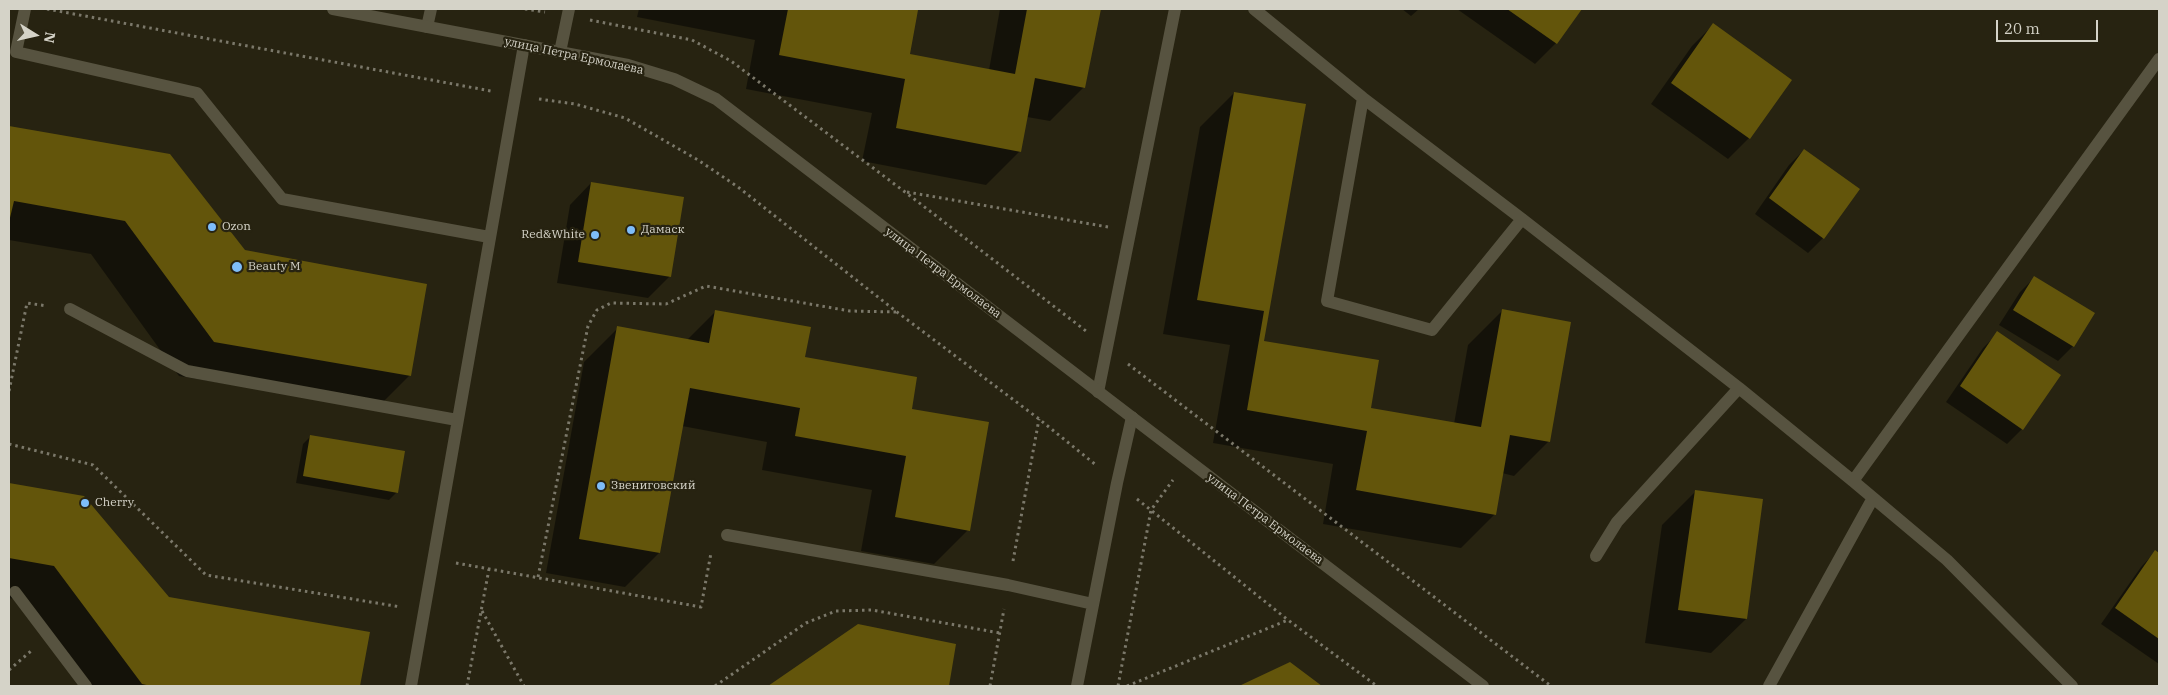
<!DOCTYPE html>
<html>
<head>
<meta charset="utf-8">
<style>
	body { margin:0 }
	#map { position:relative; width:2168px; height:695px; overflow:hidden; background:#272311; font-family:"IBM Plex Serif",serif }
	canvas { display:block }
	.frame { position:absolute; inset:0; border:10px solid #d5d3c8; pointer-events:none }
	.north { position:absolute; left:10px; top:10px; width:50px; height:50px; -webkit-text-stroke:4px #272311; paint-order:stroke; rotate:100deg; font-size:14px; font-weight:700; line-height:20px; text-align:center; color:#d5d3c8 }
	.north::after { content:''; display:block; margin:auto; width:18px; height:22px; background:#d5d3c8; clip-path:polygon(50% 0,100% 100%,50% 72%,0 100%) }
	.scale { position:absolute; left:1996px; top:20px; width:102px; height:22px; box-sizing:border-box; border:2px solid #d5d3c8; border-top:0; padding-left:6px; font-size:15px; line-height:18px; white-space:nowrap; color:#d5d3c8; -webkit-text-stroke:4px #272311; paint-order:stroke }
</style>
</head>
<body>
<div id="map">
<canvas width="2168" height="695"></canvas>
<div class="frame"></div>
<div class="north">N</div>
<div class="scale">20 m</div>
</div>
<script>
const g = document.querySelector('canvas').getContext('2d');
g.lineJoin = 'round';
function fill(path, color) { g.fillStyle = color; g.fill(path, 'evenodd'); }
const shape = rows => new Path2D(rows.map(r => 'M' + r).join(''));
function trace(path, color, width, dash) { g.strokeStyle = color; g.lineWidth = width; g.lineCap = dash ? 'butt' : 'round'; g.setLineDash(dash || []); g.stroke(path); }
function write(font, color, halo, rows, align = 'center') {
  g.font = font + ' "IBM Plex Serif",serif'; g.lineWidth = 4.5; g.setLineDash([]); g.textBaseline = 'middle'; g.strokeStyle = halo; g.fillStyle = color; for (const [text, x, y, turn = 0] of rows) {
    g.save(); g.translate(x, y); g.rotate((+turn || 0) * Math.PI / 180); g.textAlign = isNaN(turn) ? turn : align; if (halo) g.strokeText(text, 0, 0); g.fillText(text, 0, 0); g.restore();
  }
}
fill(shape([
	[639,9,903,9,917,11,909,55,989,70,1000,9,1099,9,1084,87,1050,121,1027,117,1020,151,986,185,862,161,872,113,746,89,755,40,637,17],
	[1402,9,1419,9,1411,16],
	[1457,9,1581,9,1556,43,1535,64],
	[1713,25,1749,138,1728,159,1651,104,1692,46],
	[1234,93,1304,105,1263,342,1370,409,1454,424,1468,345,1502,311,1549,441,1514,476,1502,473,1495,514,1461,548,1323,524,1333,464,1213,443,1230,345,1163,334,1200,127],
	[9,127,169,155,244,251,410,375,376,409,179,376,91,254,9,240],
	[1804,150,1823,238,1808,253,1755,214,1789,165],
	[591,183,682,198,669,277,648,298,557,283,570,205],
	[2035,277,2073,346,2058,361,1999,325,2020,292],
	[716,311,804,358,910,410,968,530,934,564,861,551,872,490,762,470,767,442,682,426,659,553,625,587,546,573,584,362,618,328,687,340],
	[1998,333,2059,375,2022,429,2007,444,1946,402,1983,348],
	[311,436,397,492,389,500,296,483,303,444],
	[9,484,83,497,168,598,368,633,359,686,84,686,20,600,9,598],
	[1696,491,1762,500,1746,619,1711,653,1645,643,1662,525],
	[2155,552,2159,554,2159,664,2101,624,2141,567],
	[858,625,955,645,948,686,771,686],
	[1289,663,1320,686,1241,686]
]), '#0007');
fill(shape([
	[788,9,909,9,918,10,910,54,1015,74,1027,9,1101,9,1085,88,1035,78,1021,152,896,128,905,79,779,55],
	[1507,9,1582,9,1557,44],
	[1713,23,1792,80,1750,139,1671,83],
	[1234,92,1306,104,1264,341,1379,360,1371,408,1481,427,1502,309,1571,322,1550,442,1510,435,1496,515,1356,490,1367,431,1247,410,1264,311,1197,300],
	[9,126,170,154,245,250,427,284,411,376,214,342,125,221,14,201,9,222],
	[1804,149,1860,189,1824,239,1769,198],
	[591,182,684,197,671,277,578,262],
	[2034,276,2095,313,2074,347,2013,310],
	[715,310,811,327,805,357,917,377,912,409,989,422,970,531,895,517,906,456,795,436,800,408,690,388,660,553,579,539,617,326,709,343],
	[1997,331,2061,375,2023,430,1960,386],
	[310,435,405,451,398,493,303,476],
	[9,483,84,496,169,597,370,632,360,686,151,686,142,684,54,566,9,558],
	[1695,490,1763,499,1747,619,1678,610],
	[2155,550,2159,553,2159,639,2115,608],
	[858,624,956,644,949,686,768,686],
	[1290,662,1322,686,1239,686]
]), '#63550b');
trace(shape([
	[47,9,491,91],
	[525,9,545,12],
	[590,20,692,40,731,61,905,192,1086,331],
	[539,99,575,104,625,118,698,160,738,187,897,312,1039,419,1096,465],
	[907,192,1108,227],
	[1128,364,1551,686],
	[9,391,27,303,47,306],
	[9,444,93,465,206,575,401,607],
	[1137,499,1288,620,1377,686],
	[1013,561,1039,419],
	[456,563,701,607,711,553],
	[538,577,588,326,597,310,611,303,666,304,706,286,850,311,896,312],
	[482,611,524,686],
	[9,670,31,651],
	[467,686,489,569],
	[715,686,806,623,836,611,872,610,1000,633],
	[990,686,1004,609],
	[1118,686,1151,510,1173,480],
	[1127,686,1288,620]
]), '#7b786a', 3, [2.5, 4]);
trace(shape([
	[25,9,16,52,197,93,282,199,489,237],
	[1254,9,1363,98,1522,219,1739,388,1853,481,1947,560,2072,686],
	[427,27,431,9],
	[560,52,569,9],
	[1363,98,1327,301,1432,330,1522,219],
	[70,309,187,371,457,420],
	[1098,392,1175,9],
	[1853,481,2159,59],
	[727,535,1008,585,1093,604],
	[1596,556,1617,522,1739,388],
	[15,592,86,686],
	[411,686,524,45],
	[1077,686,1117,483,1132,417],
	[1769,686,1873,498]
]), '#575340', 12);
trace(shape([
	[333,9,628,65,674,79,716,99,1483,686]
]), '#575340', 12);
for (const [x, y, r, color] of [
	[212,227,5,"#7ebdf9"],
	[631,230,5,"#7ebdf9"],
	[595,235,5,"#7ebdf9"],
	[237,267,6,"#7ebdf9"],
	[601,486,5,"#7ebdf9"],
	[85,503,5,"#7ebdf9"]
]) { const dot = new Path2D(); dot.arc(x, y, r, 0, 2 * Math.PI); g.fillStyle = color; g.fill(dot); trace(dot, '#272311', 2); }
write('12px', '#d5d3c8', '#272311', [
	["улица Петра Ермолаева",574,56,12],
	["улица Петра Ермолаева",943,273,37],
	["улица Петра Ермолаева",1265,519,37]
]);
write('12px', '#d5d3c8', '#272311', [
	["Ozon",222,227],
	["Дамаск",641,230],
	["Red&White",585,235,"right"],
	["Beauty M",248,267],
	["Звениговский",611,486],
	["Cherry",95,503]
], 'left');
</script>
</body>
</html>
